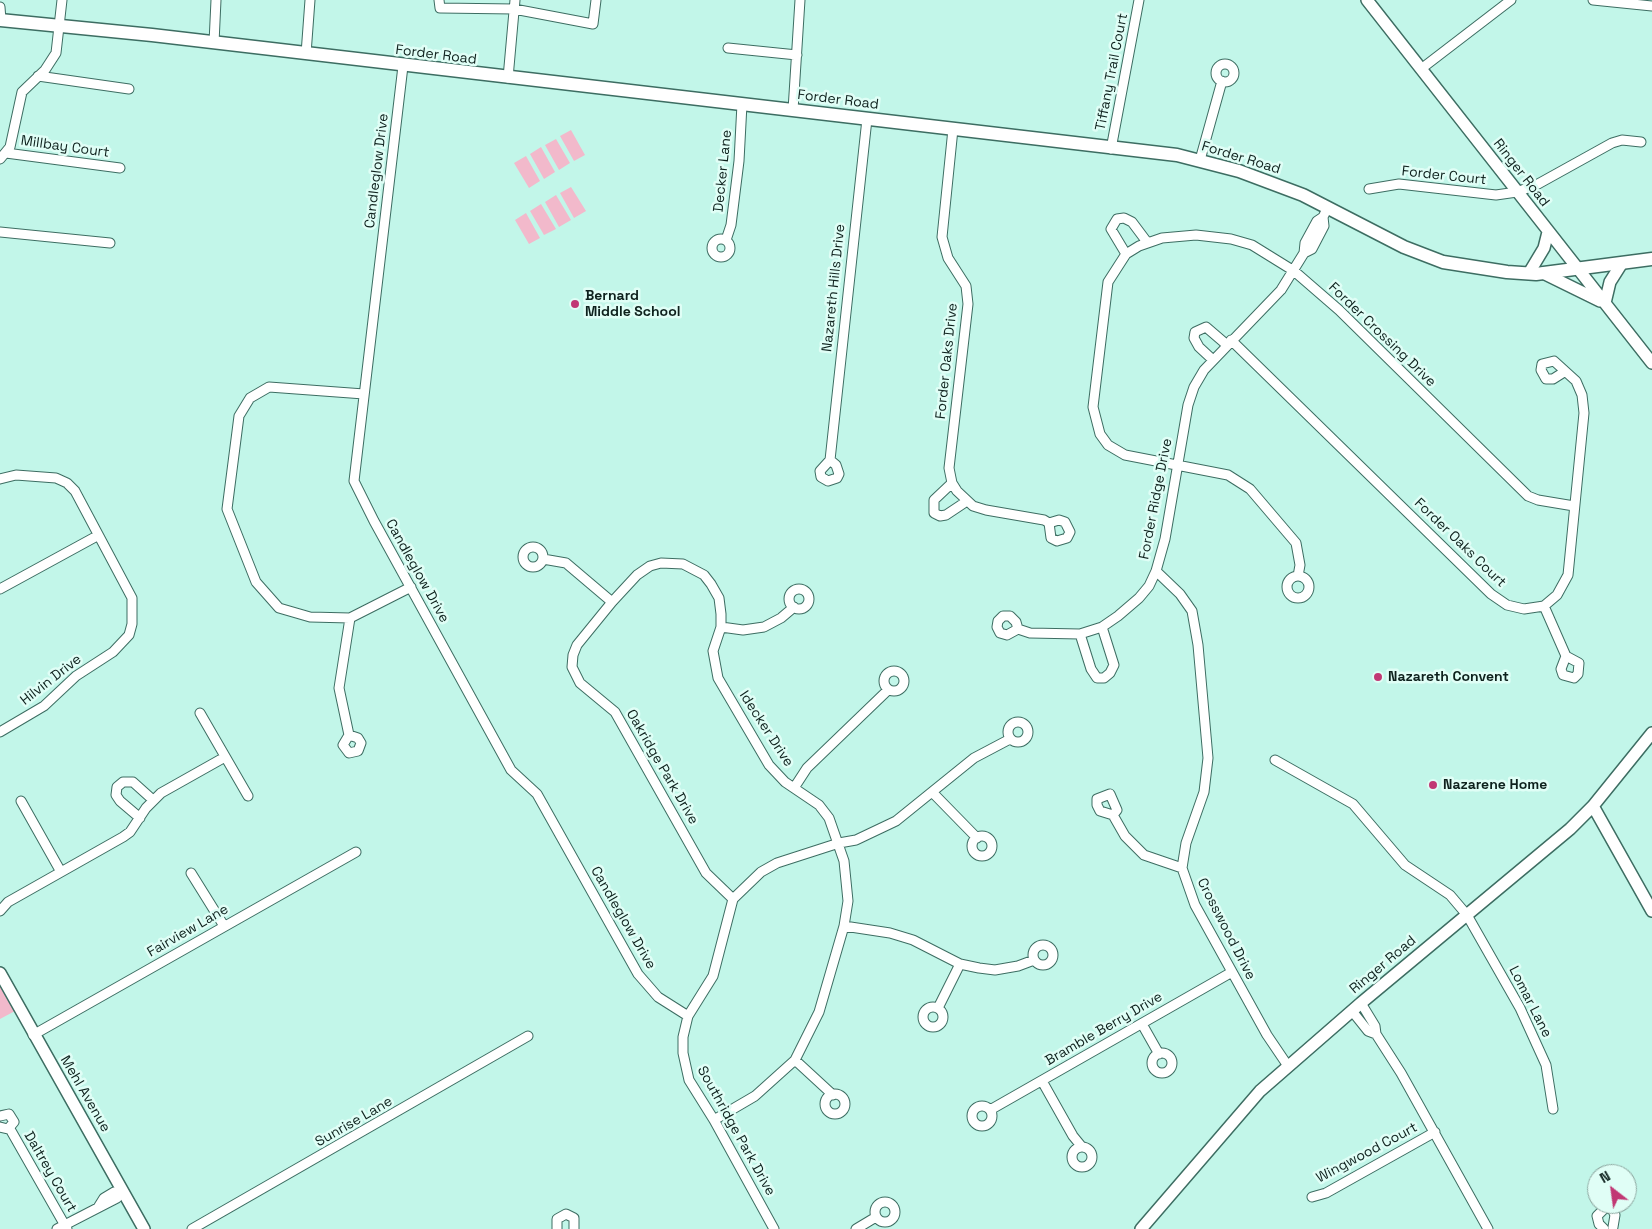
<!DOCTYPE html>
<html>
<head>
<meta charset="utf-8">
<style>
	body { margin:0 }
	#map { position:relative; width:1652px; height:1229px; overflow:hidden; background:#c2f6e9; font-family:"Space Grotesk",sans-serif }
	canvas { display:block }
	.north { position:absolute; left:1587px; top:1164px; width:50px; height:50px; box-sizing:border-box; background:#e0fef6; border:1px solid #8ca69f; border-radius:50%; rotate:330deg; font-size:14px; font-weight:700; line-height:20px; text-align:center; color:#0e211d }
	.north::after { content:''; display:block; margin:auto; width:18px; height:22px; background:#c13874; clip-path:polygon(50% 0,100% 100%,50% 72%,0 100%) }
</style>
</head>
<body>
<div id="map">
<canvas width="1652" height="1229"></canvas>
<div class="north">N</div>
</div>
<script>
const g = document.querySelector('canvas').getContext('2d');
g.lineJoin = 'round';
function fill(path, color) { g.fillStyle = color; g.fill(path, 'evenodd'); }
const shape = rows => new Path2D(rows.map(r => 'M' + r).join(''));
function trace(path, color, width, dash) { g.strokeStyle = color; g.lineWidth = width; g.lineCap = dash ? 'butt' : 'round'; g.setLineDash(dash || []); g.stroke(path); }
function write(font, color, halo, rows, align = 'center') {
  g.font = font + ' "Space Grotesk",sans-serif'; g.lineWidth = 5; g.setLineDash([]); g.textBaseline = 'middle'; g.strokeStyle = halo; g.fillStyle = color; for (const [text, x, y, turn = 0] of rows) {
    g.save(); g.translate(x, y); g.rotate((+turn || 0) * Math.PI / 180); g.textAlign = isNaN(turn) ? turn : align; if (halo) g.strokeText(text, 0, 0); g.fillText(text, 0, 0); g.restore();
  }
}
fill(shape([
	[571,130,585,155,574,161,560,136],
	[556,139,570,163,559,170,545,145],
	[541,147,555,172,544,179,530,154],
	[526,156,540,181,529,188,514,163],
	[571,187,586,211,574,218,560,193],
	[556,195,571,220,559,227,545,202],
	[541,204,556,229,544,235,530,211],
	[526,213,540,238,529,244,515,220],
	[0,983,15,1011,0,1019]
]), '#f2b9cb');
const minor = shape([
	[439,0,440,8,514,9,593,24,596,0],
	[1593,0,1652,6],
	[0,7,1,20],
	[214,43,216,0],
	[728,48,797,55],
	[306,54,310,0],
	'1216 73a9 9 0 1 1 18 0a9 9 0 1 1-18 0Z',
	[403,66,354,481,374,521,511,770,537,794,638,974,658,997,688,1016],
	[1421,69,1511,0],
	[38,76,129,89],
	[508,78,515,0],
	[793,110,800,0],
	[953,129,942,237,948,258,966,286,968,304,949,468,952,483,957,491,973,506,986,510,1044,520,1049,523,1051,538,1057,541,1067,538,1070,532,1065,522,1059,520,1049,523],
	[1111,149,1139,0],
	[6,153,120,168],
	[0,159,10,147,22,92,45,70,56,53,62,0],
	[1200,160,1222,81],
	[1369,189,1399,184,1496,195,1517,192,1538,184,1612,143,1622,140,1641,142],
	[0,232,110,243],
	'712 248a9 9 0 1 1 18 0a9 9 0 1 1-18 0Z',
	[726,240,731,225,739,161,742,104],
	[1304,253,1312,249,1324,226,1323,217],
	[1126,254,1111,229,1117,219,1124,218,1132,222,1147,242],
	[1231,340,1491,594,1507,605,1524,609,1544,606,1557,595,1568,575,1584,413,1582,395,1576,381,1554,361,1542,364,1541,370,1546,379,1553,379,1564,372],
	[1213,360,1199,347,1194,338,1195,332,1206,327,1227,345],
	[364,394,269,387,250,398,239,416,227,509,256,582,279,608,310,617,350,618,411,587],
	[830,460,836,465,839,474,837,478,828,481,821,477,820,471,830,460,867,119],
	[0,479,16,475,56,478,67,483,75,491,132,598,132,624,129,635,113,652,76,676,44,706,0,732],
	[952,483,934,500,934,513,940,516,946,515,967,501],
	'523 557a10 10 0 1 1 20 0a10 10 0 1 1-20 0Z',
	[543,559,566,563,612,602],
	[1156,571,1180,594,1192,611,1198,645,1208,758,1204,792,1186,843,1182,868,1195,905,1267,1035,1288,1066],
	[1298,576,1300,565,1296,543,1250,489,1228,475,1125,455,1108,445,1100,434,1093,407,1108,282,1126,254,1139,246,1162,238,1196,235,1231,239,1252,245,1294,271,1339,310,1528,496,1538,500,1574,506],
	'1287 587a11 11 0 1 1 22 0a11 11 0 1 1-22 0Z',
	[0,589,97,536],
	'789 599a10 10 0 1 1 20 0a10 10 0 1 1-20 0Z',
	[1544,606,1566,656,1561,669,1563,675,1574,678,1578,674,1579,663,1566,656],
	[721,627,743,630,764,627,781,618,794,607],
	[1018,629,1007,635,1000,633,997,627,998,621,1003,616,1010,616,1016,622,1018,629,1030,633,1080,634,1102,627,1118,616,1139,598,1149,586,1156,571,1165,539,1188,405,1194,387,1204,370,1281,290,1304,253,1305,243,1317,221,1323,217,1328,207],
	[1080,634,1091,669,1097,678,1104,678,1110,673,1114,665,1102,627],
	'884 681a10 10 0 1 1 20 0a10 10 0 1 1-20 0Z',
	[200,713,248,796],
	'1008 732a10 10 0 1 1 20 0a10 10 0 1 1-20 0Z',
	[349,735,358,738,361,743,358,751,349,753,343,745,349,735,339,688,350,618],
	[1275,760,1353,804,1405,865,1450,895,1467,915,1520,1008,1546,1065,1553,1109],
	[794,788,807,768,888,690],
	[933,793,977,838],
	[21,801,61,872],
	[1113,815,1100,811,1097,805,1097,799,1110,794,1117,810,1113,815,1125,836,1144,855,1182,868],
	[140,818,120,801,116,795,117,787,123,782,133,782,153,800],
	'972 846a10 10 0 1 1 20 0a10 10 0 1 1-20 0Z',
	[191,873,224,926],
	[0,911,8,902,123,837,130,832,146,808,161,793,225,757],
	[844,926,890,933,913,940,960,964,979,968,995,970,1018,966,1034,960],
	'1033 955a10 10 0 1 1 20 0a10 10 0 1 1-20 0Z',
	[1361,1003,1375,1026,1376,1034,1401,1073,1488,1229],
	'923 1017a10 10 0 1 1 20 0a10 10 0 1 1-20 0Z',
	[938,1008,960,964],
	[1352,1011,1368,1031,1376,1034],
	[1142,1024,1159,1054],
	[33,1035,356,852],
	'1152 1063a10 10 0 1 1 20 0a10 10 0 1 1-20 0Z',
	[795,1060,833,1095],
	[1042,1081,1073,1136,1082,1147],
	'825 1104a10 10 0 1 1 20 0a10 10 0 1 1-20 0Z',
	'972 1116a10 10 0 1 1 20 0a10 10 0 1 1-20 0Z',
	[990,1110,1232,972],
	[0,1116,9,1114,14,1122,8,1129,0,1127],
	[714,1120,755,1096,795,1060,819,1012,844,926,848,901,844,861,829,818,819,805,785,782,769,765,718,678,713,651,721,627,721,614,719,598,711,584,704,575,683,564,661,563,650,566,637,575,612,602,577,645,573,655,572,667,580,683,615,712,706,873,733,899],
	[10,1129,67,1229],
	'1072 1157a10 10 0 1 1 20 0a10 10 0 1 1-20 0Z',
	[1312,1197,1326,1193,1435,1132],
	'875 1212a10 10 0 1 1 20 0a10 10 0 1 1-20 0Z',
	[99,1206,104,1198,114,1192,120,1193],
	[57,1229,117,1198,123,1191],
	[192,1229,528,1036],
	[557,1229,557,1219,566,1214,574,1218,574,1229],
	[774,1229,714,1120,689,1080,683,1053,683,1037,688,1016,713,976,733,899,761,872,777,863,839,843,856,840,896,821,974,758,1010,739],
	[856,1229,876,1217],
	[1604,1229,1599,1224,1597,1216,1605,1208,1612,1209,1615,1215,1613,1227]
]);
const tertiary = shape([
	[1367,0,1652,363],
	[1529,273,1544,248,1548,232],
	[1543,273,1600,301],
	[1605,303,1610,282,1622,263],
	[1593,806,1652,911],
	[0,973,144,1229],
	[1141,1229,1260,1091,1361,1003,1570,829,1593,806,1652,733]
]);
const secondary = shape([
	[0,20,152,35,1177,155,1239,171,1303,195,1404,247,1443,262,1507,272,1536,274,1652,259]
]);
trace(minor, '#3d6d62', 11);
trace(tertiary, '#3d6d62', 14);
trace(secondary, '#3d6d62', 15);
trace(minor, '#fff', 9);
trace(tertiary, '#fff', 11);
trace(secondary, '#fff', 12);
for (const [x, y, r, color] of [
	[575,304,5,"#c13874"],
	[1378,677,5,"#c13874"],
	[1433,785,5,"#c13874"]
]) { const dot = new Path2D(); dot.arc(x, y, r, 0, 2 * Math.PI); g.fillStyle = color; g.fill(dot); trace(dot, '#e0fef6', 2); }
write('14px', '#0e211d', '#e0fef6', [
	["Forder Road",436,55,7],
	["Tiffany Trail Court",1112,72,-79],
	["Forder Road",838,100,7],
	["Millbay Court",65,147,8],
	["Forder Road",1241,158,17],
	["Candleglow Drive",377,171,-83],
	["Decker Lane",723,171,-84],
	["Ringer Road",1521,173,52],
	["Forder Court",1444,176,6],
	["Nazareth Hills Drive",834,288,-84],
	["Forder Crossing Drive",1382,335,44],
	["Forder Oaks Drive",947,361,-84],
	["Forder Ridge Drive",1156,499,-79],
	["Forder Oaks Court",1460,543,44],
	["Candleglow Drive",417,571,61],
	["Hilvin Drive",51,680,-38],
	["Idecker Drive",766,729,57],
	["Oakridge Park Drive",662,767,60],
	["Candleglow Drive",623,918,60],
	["Crosswood Drive",1226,929,63],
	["Fairview Lane",188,931,-30],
	["Ringer Road",1383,965,-40],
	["Lomar Lane",1530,1002,63],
	["Bramble Berry Drive",1104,1029,-30],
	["Mehl Avenue",85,1094,60],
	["Sunrise Lane",354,1122,-30],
	["Southridge Park Drive",736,1131,61],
	["Wingwood Court",1367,1153,-28],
	["Daltrey Court",50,1172,60]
]);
write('bold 14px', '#0e211d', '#e0fef6', [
	["Bernard",585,296],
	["Middle School",585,312],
	["Nazareth Convent",1388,677],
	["Nazarene Home",1443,785]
], 'left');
</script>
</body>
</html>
